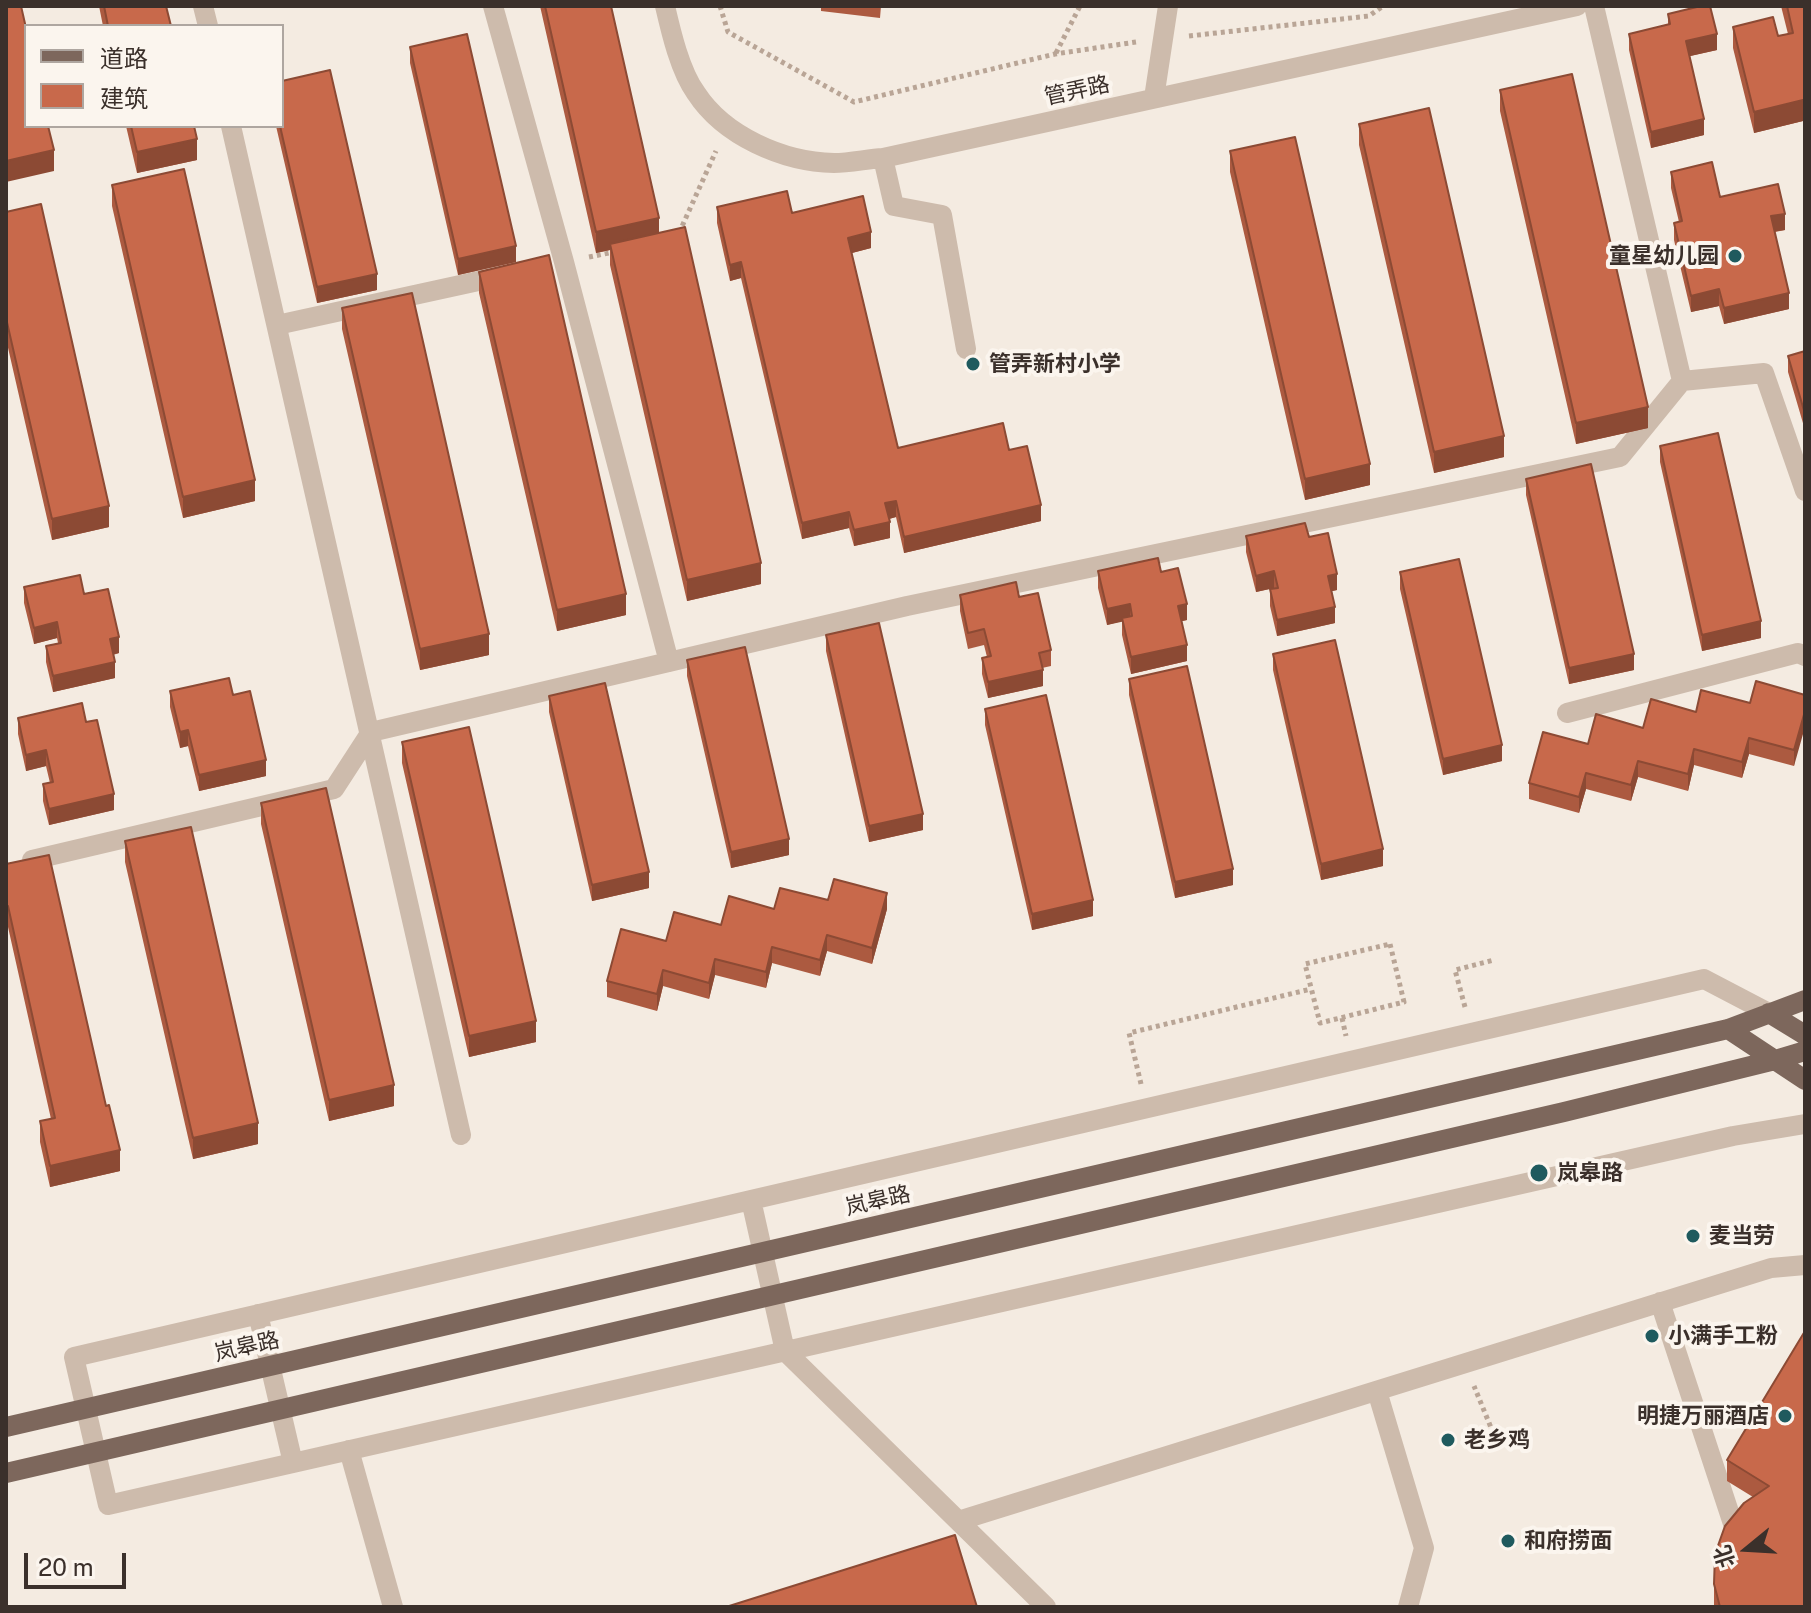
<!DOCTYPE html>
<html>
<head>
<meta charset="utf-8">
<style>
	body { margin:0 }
	#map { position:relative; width:1811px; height:1613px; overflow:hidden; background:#f4ebe1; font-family:"Public Sans","Noto Sans SC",sans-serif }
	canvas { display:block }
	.frame { position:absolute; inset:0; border:8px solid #3b302b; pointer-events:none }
	.legend { position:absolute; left:24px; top:24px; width:260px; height:104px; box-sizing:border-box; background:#fbf5ee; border:2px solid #aea6a0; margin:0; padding:10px 14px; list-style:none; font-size:24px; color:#3b302b }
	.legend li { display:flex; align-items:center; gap:16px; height:40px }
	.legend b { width:40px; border:2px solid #aea6a0 }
	.north { position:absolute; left:1707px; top:1509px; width:80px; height:80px; -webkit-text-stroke:6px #fbf5ee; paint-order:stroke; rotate:252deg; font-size:22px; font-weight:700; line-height:32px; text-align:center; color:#3b302b }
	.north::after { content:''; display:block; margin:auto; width:28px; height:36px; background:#3b302b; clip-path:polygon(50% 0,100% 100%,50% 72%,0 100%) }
	.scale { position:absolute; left:24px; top:1553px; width:102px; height:36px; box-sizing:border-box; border:4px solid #3b302b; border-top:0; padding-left:10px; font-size:24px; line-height:28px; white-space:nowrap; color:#3b302b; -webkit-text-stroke:6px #fbf5ee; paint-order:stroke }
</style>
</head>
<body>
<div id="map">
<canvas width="1811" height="1613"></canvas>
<div class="frame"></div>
<ul class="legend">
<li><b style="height:10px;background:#7d675c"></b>道路</li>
<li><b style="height:22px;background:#c8694b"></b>建筑</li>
</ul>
<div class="north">北</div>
<div class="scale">20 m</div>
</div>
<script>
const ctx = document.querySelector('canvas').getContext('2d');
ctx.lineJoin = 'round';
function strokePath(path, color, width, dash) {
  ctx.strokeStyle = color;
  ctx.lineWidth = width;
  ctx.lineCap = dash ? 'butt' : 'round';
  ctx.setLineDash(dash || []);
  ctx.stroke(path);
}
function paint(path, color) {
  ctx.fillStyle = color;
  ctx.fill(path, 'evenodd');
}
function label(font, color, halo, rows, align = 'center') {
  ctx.font = font + ' "Public Sans","Noto Sans SC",sans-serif';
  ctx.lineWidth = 8;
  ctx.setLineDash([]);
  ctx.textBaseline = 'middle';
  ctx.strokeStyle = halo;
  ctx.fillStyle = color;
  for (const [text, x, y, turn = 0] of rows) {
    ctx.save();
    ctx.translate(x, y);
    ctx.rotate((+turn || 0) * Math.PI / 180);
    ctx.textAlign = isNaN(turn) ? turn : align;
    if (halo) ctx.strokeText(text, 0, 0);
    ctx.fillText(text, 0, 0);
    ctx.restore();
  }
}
strokePath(new Path2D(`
	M720 6 728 32 854 102 1055 54 1136 42
	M1189 36 1369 16 1383 6
	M1056 53 1080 6
	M679 233 716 151
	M589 257 614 252
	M1390 944 1404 1002 1320 1023 1305 964Z
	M1465 1007 1455 970 1494 960
	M1342 1018 1346 1036
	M1141 1084 1129 1033 1311 989
	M1465 1445 1494 1435 1474 1386`), '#b9a596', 5, [4, 4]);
strokePath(new Path2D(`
	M203 6 208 26
	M493 6 564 262 669 662
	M665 6C671 32 680 71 696 93 724 136 783 162 834 163 850 163 867 159 883 158L1577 6
	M1594 6 1682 381 1764 373 1805 491
	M1154 98 1168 6
	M231 126 461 1135
	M883 158 894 206 942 215 966 349
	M277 325 506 275
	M1567 713 1798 653 1805 656
	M32 860 334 789 371 732 907 606 1620 457 1682 381
	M1769 1013 1704 979 74 1357 108 1505 1733 1136 1805 1124
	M751 1200 785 1351 1046 1607
	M1660 1302 1735 1530 1744 1538
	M258 1314 293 1463
	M1377 1391 1424 1548 1408 1607
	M349 1450 393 1607
	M958 1521 1771 1268 1805 1265`), '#cdbbac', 20);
strokePath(new Path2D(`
	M1769 1013 1805 1035
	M1728 1029 1805 1080
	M6 1427 1728 1029 1805 1000
	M6 1473 1564 1112 1775 1060 1805 1051`), '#7d675c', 20);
paint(new Path2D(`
	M99 6H166L171 26H103Z
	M540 6H611L659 233 761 584 687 601 610 265V250L596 253Z
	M821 6H881L880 18 821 11Z
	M1781 6H1805V127L1803 121 1754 133 1733 48V27L1778 36 1788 34Z
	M1668 14 1717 50 1690 56 1704 135 1651 148 1629 50V34L1668 25Z
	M410 47 516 262 458 275 410 63Z
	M1500 90 1648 428 1576 444 1500 111Z
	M1359 124 1504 457 1434 473 1359 145Z
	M126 126H194L197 160 137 173Z
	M276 126H282L377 290 317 303Z
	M1230 151 1370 485 1305 500 1230 172Z
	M1671 172 1785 230 1775 232 1789 309 1724 324 1719 306 1691 312 1674 240V223L1679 222 1671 188Z
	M112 185 255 501 183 518 112 206Z
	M717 207 792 213 871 248 852 253 898 448 1009 450 1041 521 904 553 896 517 889 519 890 538 854 546 849 528 802 539 741 278 730 281 717 223Z
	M6 212 109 527 52 540 6 339Z
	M479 272 626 615 557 631 479 293Z
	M342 308 489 655 420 670 342 329Z
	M1805 351V430L1788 372V356Z
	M1660 446 1761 638 1702 651 1660 462Z
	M1526 479 1634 670 1569 684 1526 495Z
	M1246 536 1309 537 1337 590 1332 591 1335 623 1277 636 1270 606V589L1274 588 1256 592 1246 552Z
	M1098 571 1161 572 1187 620 1182 621 1187 661 1131 674 1122 635V621L1107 625 1098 588Z
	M1400 572 1502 761 1443 775 1400 589Z
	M24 587 84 594 119 653 113 655 115 678 53 692 46 662V646L58 643 57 638 34 644 24 603Z
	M960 595 1019 597 1051 650V666L1042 668 1043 686 988 698 982 674V658L987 657 984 645 968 649 960 611Z
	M826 635 923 830 869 842 826 651Z
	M1273 654 1383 866 1321 880 1273 670Z
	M687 660 789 855 731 868 687 676Z
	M1129 679 1233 885 1175 898 1129 695Z
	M170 691 233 695 266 776 199 791 188 746 180 748 170 707Z
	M1805 695 1794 766 1749 754 1742 778 1694 765 1688 791 1638 777 1631 801 1586 789 1579 813 1529 799V783L1588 744 1696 712Z
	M549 696 649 888 592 901 549 712Z
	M985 709 1093 916 1032 930 985 725Z
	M18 718 86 722 114 810 49 825 43 801V784L50 783 46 766 26 771 18 734Z
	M402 742 536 1042 469 1057 402 763Z
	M261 803 394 1106 329 1121 261 824Z
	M125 841 258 1144 193 1159 125 862Z
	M6 864 120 1171 50 1187 40 1142V1121L51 1119 8 927Z
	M828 900 887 909 872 964 827 951 820 976 772 963 766 988 715 975 709 999 663 986 657 1011 607 997V981L666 941 774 909Z
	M1805 1331V1607H1714V1584L1753 1497 1727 1481V1460Z`), '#ac5a40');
paint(new Path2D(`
	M1717 34V50L1686 57V41Z
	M1803 100V121L1754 133V112Z
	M1704 119V135L1651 148V132Z
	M197 139V160L137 173V152Z
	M54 150V171L6 182V161Z
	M1785 214V230L1771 232V216Z
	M659 218V239L610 244V250L596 253V232Z
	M871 232V248L848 254V238Z
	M516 246V262L458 275V259Z
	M741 262V278L730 281V265Z
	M377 274V290L317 303V287Z
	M1719 289V306L1691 312V296Z
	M1789 293V309L1724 324V308Z
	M1648 407V428L1576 444V423Z
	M1504 436V457L1434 473V452Z
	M1370 464V485L1305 500V479Z
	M255 480V501L183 518V497Z
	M896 501V517L885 520V503Z
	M1041 505V521L904 553V537Z
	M109 506V527L52 540V519Z
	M849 512V528L802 539V523Z
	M890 522V538L854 546V530Z
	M761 563V584L687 601V580Z
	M1274 571V588L1256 592V576Z
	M1337 574V590L1328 592V576Z
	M626 594V615L557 631V610Z
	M1130 604V620L1107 625V609Z
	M1187 604V620L1178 622V606Z
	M1335 607V623L1277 636V620Z
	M1761 621V638L1702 651V635Z
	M57 622V638L34 644V628Z
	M489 634V655L420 670V649Z
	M119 637V653L110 655V639Z
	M1187 645V661L1131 674V657Z
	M1634 654V670L1569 684V668Z
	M115 662V678L53 692V676Z
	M1043 670V686L988 698V682Z
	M1805 711V727L1794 766V750Z
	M188 730V746L180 748V732Z
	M1749 738V754L1742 778V762Z
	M1502 745V761L1443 775V759Z
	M1694 749V765L1688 791V774Z
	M46 750V766L26 771V755Z
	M266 760V776L199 791V775Z
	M1638 761V777L1631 801V785Z
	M1586 773V789L1579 813V797Z
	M114 794V810L49 825V809Z
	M923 814V830L869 842V826Z
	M789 839V855L731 868V852Z
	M1383 849V866L1321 880V864Z
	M1233 869V885L1175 898V882Z
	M649 872V888L592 901V885Z
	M887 893V909L872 964V948Z
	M1093 900V916L1032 930V914Z
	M8 906V927L6 928V907Z
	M827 935V951L820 976V960Z
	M772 947V963L766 988V972Z
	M715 959V975L709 999V983Z
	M663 970V986L657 1011V994Z
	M536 1021V1042L469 1057V1036Z
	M394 1085V1106L329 1121V1100Z
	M258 1123V1144L193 1159V1138Z
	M120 1150V1171L50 1187V1166Z`), '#8c4a34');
const building = new Path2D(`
	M6 6H21L26 28V126H48L54 150 6 161Z
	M104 6H166L171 26H108Z
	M545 6H611L659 218 596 232Z
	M1701 6H1710L1717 34 1686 41 1704 119 1651 132 1629 34 1670 24 1668 14Z
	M1787 6H1805V106L1803 100 1754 112 1733 27 1773 17 1778 36 1793 33Z
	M467 34 516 246 458 259 410 47Z
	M330 70 377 274 317 287 280 126H282V81Z
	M1572 74 1648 407 1576 423 1500 90Z
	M1429 108 1504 436 1434 452 1359 124Z
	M131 126H194L197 139 137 152Z
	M1295 137 1370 464 1305 479 1230 151Z
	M1712 162 1720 197 1778 184 1785 214 1771 216 1789 293 1724 308 1719 289 1691 296 1674 223 1682 221 1671 172Z
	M184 169 255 480 183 497 112 185Z
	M787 191 792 213 863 196 871 232 848 238 898 448 1003 423 1009 450 1027 446 1041 505 904 537 896 501 885 503 890 522 854 530 849 512 802 523 741 262 730 265 717 207Z
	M41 204 109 506 52 519 6 318V212Z
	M685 227 761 563 687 580 610 244Z
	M549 255 626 594 557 610 479 272Z
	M412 293 489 634 420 649 342 308Z
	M1805 351V414L1788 356Z
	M1718 433 1761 621 1702 635 1660 446Z
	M1591 464 1634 654 1569 668 1526 479Z
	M1305 523 1309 537 1328 533 1337 574 1328 576 1335 607 1277 620 1270 589 1278 588 1274 571 1256 576 1246 536Z
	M1158 558 1161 572 1178 568 1187 604 1178 606 1187 645 1131 657 1122 618 1132 616 1130 604 1107 609 1098 571Z
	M1459 559 1502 745 1443 759 1400 572Z
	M80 575 84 594 108 589 119 637 110 639 115 662 53 676 46 646 61 643 57 622 34 628 24 587Z
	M1016 582 1019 597 1038 593 1051 650 1039 653 1043 670 988 682 982 658 991 656 984 629 968 633 960 595Z
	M879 623 923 814 869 826 826 635Z
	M1335 640 1383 849 1321 864 1273 654Z
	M745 647 789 839 731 852 687 660Z
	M1187 666 1233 869 1175 882 1129 679Z
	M229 678 233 695 250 691 266 760 199 775 188 730 180 732 170 691Z
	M1756 681 1805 695V711L1794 750 1749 738 1742 762 1694 749 1688 774 1638 761 1631 785 1586 773 1579 797 1529 783 1543 732 1588 744 1596 714 1643 728 1651 699 1696 712 1701 690 1750 703Z
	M605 683 649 872 592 885 549 696Z
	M1046 695 1093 900 1032 914 985 709Z
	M82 703 86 722 97 720 114 794 49 809 43 784 53 782 46 750 26 755 18 718Z
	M469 727 536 1021 469 1036 402 742Z
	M326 788 394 1085 329 1100 261 803Z
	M191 827 258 1123 193 1138 125 841Z
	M49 855 106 1106 109 1105 120 1150 50 1166 40 1121 55 1118 8 906 6 907V864Z
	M834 879 887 893 872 948 827 935 820 960 772 947 766 972 715 959 709 983 663 970 657 994 607 981 621 929 666 941 674 912 721 925 729 896 774 909 780 888 828 900Z
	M1805 1331V1607H1720L1714 1584 1715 1554 1725 1526 1744 1503 1769 1486 1727 1460Z
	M955 1535 977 1607H726Z`);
paint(building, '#c8694b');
strokePath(building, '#8c4a34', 2);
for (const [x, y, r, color] of [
	[1735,256,8,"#1f5a5e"],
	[973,364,8,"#1f5a5e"],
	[1539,1173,10,"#1f5a5e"],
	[1693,1236,8,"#1f5a5e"],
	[1652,1336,8,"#1f5a5e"],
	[1785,1416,8,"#1f5a5e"],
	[1448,1440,8,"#1f5a5e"],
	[1508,1541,8,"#1f5a5e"]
]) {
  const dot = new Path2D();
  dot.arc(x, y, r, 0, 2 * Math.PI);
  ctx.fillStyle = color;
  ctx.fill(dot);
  strokePath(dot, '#fbf5ee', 3);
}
label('22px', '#3b302b', '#fbf5ee', [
	["管弄路",1077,91,-12],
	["岚皋路",878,1201,-13],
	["岚皋路",247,1347,-13]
]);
label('bold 22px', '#3b302b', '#fbf5ee', [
	["童星幼儿园",1719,256,"right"],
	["管弄新村小学",989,364],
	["岚皋路",1557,1173],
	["麦当劳",1709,1236],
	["小满手工粉",1668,1336],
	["明捷万丽酒店",1769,1416,"right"],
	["老乡鸡",1464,1440],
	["和府捞面",1524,1541]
], 'left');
</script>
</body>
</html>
